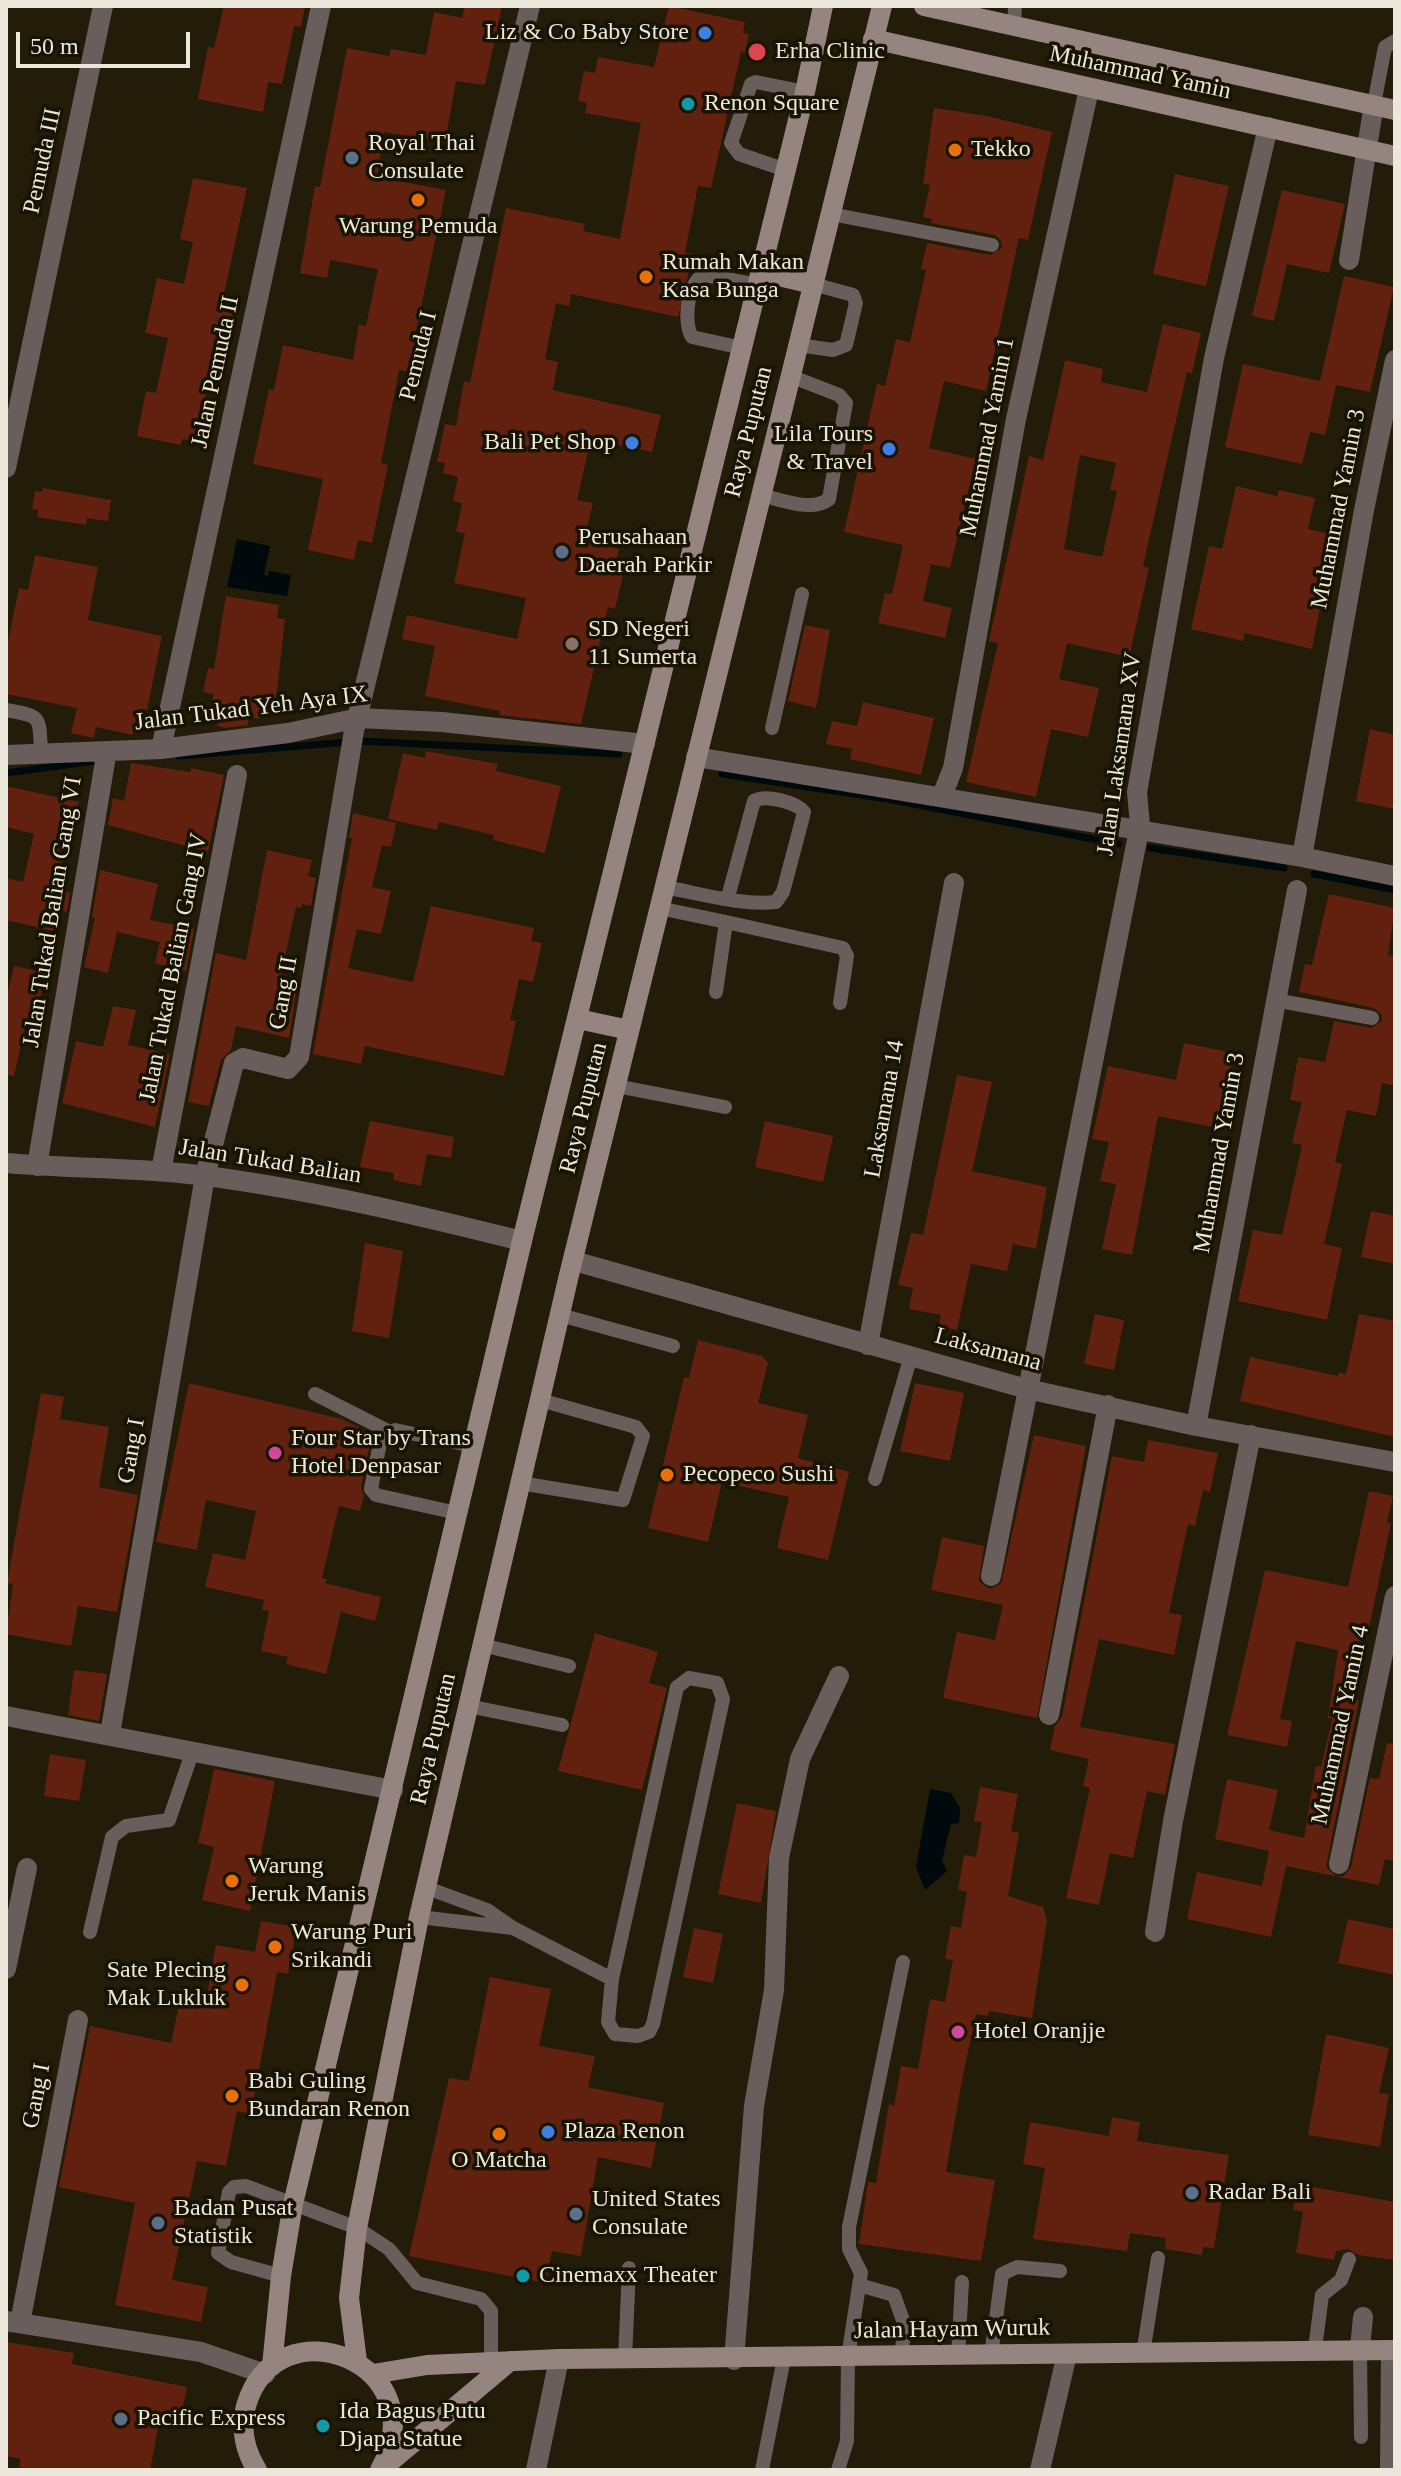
<!DOCTYPE html>
<html>
<head>
<meta charset="utf-8">
<style>
	body { margin:0 }
	#map { position:relative; width:1401px; height:2476px; overflow:hidden; background:#221c08; font-family:Georgia,serif }
	canvas { display:block }
	.frame { position:absolute; inset:0; border:8px solid #ebe8db; pointer-events:none }
	.scale { position:absolute; left:16px; top:32px; width:174px; height:36px; box-sizing:border-box; border:4px solid #ebe8db; border-top:0; padding-left:10px; font-size:24px; line-height:28px; white-space:nowrap; color:#ebe8db; -webkit-text-stroke:6px #181302; paint-order:stroke }
</style>
</head>
<body>
<div id="map">
<canvas width="1401" height="2476"></canvas>
<div class="frame"></div>
<div class="scale">50 m</div>
</div>
<script>
const ctx = document.querySelector('canvas').getContext('2d');
ctx.lineJoin = 'round';
function paint(path, color) {
  ctx.fillStyle = color;
  ctx.fill(path, 'evenodd');
}
function strokePath(path, color, width, dash) {
  ctx.strokeStyle = color;
  ctx.lineWidth = width;
  ctx.lineCap = dash ? 'butt' : 'round';
  ctx.setLineDash(dash || []);
  ctx.stroke(path);
}
function label(font, color, halo, rows, align = 'center') {
  ctx.font = font + ' Georgia,serif';
  ctx.lineWidth = 7;
  ctx.setLineDash([]);
  ctx.textBaseline = 'middle';
  ctx.strokeStyle = halo;
  ctx.fillStyle = color;
  for (const [text, x, y, turn = 0] of rows) {
    ctx.save();
    ctx.translate(x, y);
    ctx.rotate((+turn || 0) * Math.PI / 180);
    ctx.textAlign = isNaN(turn) ? turn : align;
    if (halo) ctx.strokeText(text, 0, 0);
    ctx.fillText(text, 0, 0);
    ctx.restore();
  }
}
paint(new Path2D(`
	M237 539 270 546 264 575 268 576 269 571 291 575 287 596 227 587Z
	M930 1789 951 1793 960 1808 959 1823 951 1824 942 1860 947 1871 925 1890 916 1867Z`), '#00090b');
strokePath(new Path2D(`
	M179 756 361 741 619 754
	M6 773 95 761
	M722 774 888 799 1118 844
	M1150 848 1284 868
	M1314 874 1395 890`), '#00090b', 7);
paint(new Path2D(`
	M224 6H305L301 27 294 26 282 84 268 82 263 112 198 99 208 47 214 48Z
	M465 6H502L485 85 456 81 445 143 384 132 377 177 446 190 415 335 427 337 420 374 399 370 381 463 388 465 372 543 358 540 354 560 308 550 323 479 253 464 269 389 274 390 283 345 353 360 359 324 366 326 378 269 330 260 327 278 300 273 315 186 320 187 347 48 389 56 391 49 426 55 434 12 462 18Z
	M669 6 745 22 743 33 749 34 745 53 741 52 711 188 698 186 685 253 693 254 678 317 571 294 569 306 556 303 545 359 558 362 553 390 661 415 652 452 591 439 577 500 593 503 584 541 619 549 615 565 625 567 615 609 608 607 581 724 499 715 500 711 425 696 435 646 402 639 407 615 517 639 526 598 454 583 465 533 456 532 462 503 453 501 458 477 443 473 445 463 437 462 445 424 456 426 464 381 470 383 506 208 585 224 583 231 620 239 641 123 585 113 587 103 578 101 584 71 595 73 598 57 654 67Z
	M934 108 987 116 1052 132 1028 240 1019 238 986 391 944 381 929 448 976 459 950 568 931 564 923 601 952 608 945 638 878 623 885 593 892 594 903 545 844 532 877 384 885 386 896 339 910 342 926 270 921 269 927 243 990 255 1002 248 1001 241 995 235 931 223 932 219 923 217 930 185 923 184Z
	M1175 174 1229 186 1206 286 1153 274Z
	M193 178 247 188 224 294 239 297 228 351 216 348 202 413 210 415 205 443 182 439 181 445 137 436 146 391 156 393 168 338 145 333 157 278 184 284 193 242 180 239Z
	M1282 190 1345 204 1329 273 1287 264 1274 321 1252 316Z
	M1344 276 1394 287 1370 392 1336 385 1325 435 1310 432 1302 464 1225 447 1243 364 1320 381Z
	M1163 324 1201 333 1192 373 1187 372 1143 566 1149 568 1129 657 1067 643 1059 679 1099 688 1088 737 1051 729 1036 797 966 782 998 643 989 641 1029 456 1043 460 1065 360 1103 369 1101 382 1147 392ZM1080 455 1116 463 1110 490 1117 491 1102 557 1064 549Z
	M1236 486 1277 496 1279 490 1315 498 1308 529 1334 535 1312 649 1245 633 1243 641 1191 629 1209 546 1222 549Z
	M43 488 111 500 108 521 87 518 86 525 37 517 38 510 32 509 35 491 42 492Z
	M35 555 98 567 88 620 162 636 147 710 139 709 132 735 96 727 94 738 71 733 77 708 6 694V651L19 588 28 590Z
	M226 596 279 605 277 618 285 619 276 700 263 697 259 719 249 717 248 725 226 728 217 726 220 707 211 706 214 694 203 692 208 668 214 669Z
	M805 625 830 630 816 708 788 701Z
	M863 702 934 718 921 775 850 759 852 749 826 744 832 721 857 726Z
	M1370 729 1395 735V809L1356 801Z
	M426 751 498 764 496 771 561 786 545 853 493 840 494 835 439 822 437 830 388 819 403 753 425 758Z
	M131 763 191 772V768L224 775 208 852 108 825 113 798 124 801Z
	M6 786 79 802 55 890 70 893 67 912 58 910 53 931 6 920V878L23 882 34 834 6 827Z
	M353 813 396 823 391 847 382 845 372 887 391 891 381 934 357 929 348 968 413 982 431 906 534 928 531 941 542 943 533 982 519 979 510 1020 516 1021 504 1076 365 1046 361 1064 313 1054 352 838H349Z
	M267 850 312 860 308 876 316 878 311 906 302 904 301 908 296 907 279 984 297 988 289 1038 236 1026 231 1050 221 1060 209 1106 188 1102 216 953 246 960Z
	M100 870 158 884 150 920 194 929 186 971 155 963 160 942 117 932 108 973 84 967 95 918 92 917Z
	M1329 894 1395 908 1388 955 1395 956V1086L1382 1083 1376 1116 1347 1110 1335 1162 1342 1164 1324 1244 1342 1248 1327 1320 1238 1301 1253 1230 1282 1235 1302 1145 1292 1143 1302 1102 1290 1100 1298 1057 1325 1062 1334 1021 1371 1028 1382 1021 1381 1014 1374 1008 1299 992 1305 964 1312 965Z
	M14 966 46 973 34 1023 26 1021 14 1076 6 1075V1000Z
	M113 1006 136 1010 128 1045 170 1054 155 1127 62 1103 76 1041 103 1047Z
	M1184 1043 1234 1053 1217 1128 1158 1116 1132 1255 1102 1249 1116 1184 1100 1181 1109 1142 1092 1139 1108 1066 1176 1080Z
	M957 1075 992 1082 972 1171 1047 1187 1036 1249 1013 1244 1007 1271 971 1264 957 1330 939 1326 941 1315 909 1309 913 1288 898 1285 911 1233 923 1235Z
	M370 1121 454 1137 451 1158 427 1154 421 1186 393 1180 394 1173 360 1167Z
	M765 1121 833 1136 823 1182 755 1167Z
	M1371 1211 1395 1216V1264L1361 1257Z
	M365 1243 403 1251 389 1338 352 1331Z
	M1095 1314 1124 1320 1114 1370 1084 1364Z
	M1359 1314 1395 1321V1437L1240 1401 1250 1357 1338 1376 1339 1372 1346 1374Z
	M698 1340 762 1356 768 1363 758 1403 808 1415 798 1458 849 1472 828 1560 777 1548 789 1497 722 1482 708 1542 648 1528 684 1377 689 1378Z
	M189 1383 342 1419 372 1434 361 1487 364 1496 360 1511 339 1506 322 1578 327 1579 325 1583 381 1597 375 1621 341 1612 326 1674 286 1664 288 1657 261 1651 269 1611 262 1610 264 1600 205 1587 213 1553 245 1560 256 1511 206 1500 197 1550 156 1542Z
	M915 1383 964 1393 950 1461 900 1451Z
	M41 1393 64 1397 60 1419 109 1427 99 1487 138 1495 117 1612 78 1606 71 1646 6 1634 13 1584 7 1583Z
	M1034 1435 1086 1446 1037 1718 943 1698 957 1632 995 1640 1003 1605 931 1590 942 1537 984 1546 979 1581 989 1589 1001 1584Z
	M1148 1440 1218 1453 1210 1492 1203 1490 1195 1526 1188 1524 1169 1613 1182 1615 1174 1655 1099 1639 1080 1727 1175 1744 1165 1795 1147 1791 1133 1858 1110 1853 1099 1905 1066 1898 1090 1788 1083 1786 1089 1759 1050 1750 1055 1726 1062 1717 1112 1456 1144 1462Z
	M1369 1491 1393 1496 1387 1523H1391L1369 1628 1365 1627 1357 1661 1351 1698 1359 1700 1326 1867 1337 1877 1344 1876 1351 1867 1370 1778 1379 1779 1387 1743 1395 1744V1861L1385 1859 1379 1885 1339 1877 1286 1866 1271 1937 1187 1919 1197 1872 1262 1886 1269 1851 1215 1839 1227 1779 1278 1790 1269 1830 1304 1838 1316 1766 1321 1767 1332 1719 1328 1718 1338 1650 1296 1641 1280 1719 1292 1721 1287 1747 1227 1735 1265 1570 1348 1587Z
	M595 1633 658 1652 649 1683 667 1688 642 1790 558 1771Z
	M74 1670 107 1674 99 1721 68 1715Z
	M50 1754 86 1760 79 1801 44 1796Z
	M214 1769 275 1781 250 1911 202 1900 214 1847 198 1843Z
	M980 1787 1018 1794 1011 1831 1019 1833 1008 1896 1043 1907 1047 1920 1032 2018 989 2011 988 2016 976 2014 961 2085 946 2172 995 2180 981 2261 859 2244 868 2182 876 2183 889 2104 894 2106 901 2066 918 2069 930 1999 945 2002 953 1960 945 1959 951 1926 961 1928 967 1892 958 1890 964 1855 976 1857 982 1822 974 1821Z
	M737 1803 776 1811 761 1903 718 1894Z
	M1348 1919 1395 1929V1975L1338 1963Z
	M261 1921 297 1927 288 1974 277 1972 251 2114 237 2111 226 2166 197 2161 172 2280 208 2287 201 2322 115 2305 135 2203 59 2187 90 2026 171 2043 181 1996 206 2001 216 1945 255 1952Z
	M694 1928 723 1934 713 1983 683 1977Z
	M490 1977 551 1989 539 2046 595 2056 588 2087 664 2103 651 2168 598 2157 581 2256 552 2251 545 2283 409 2256 449 2078 469 2081Z
	M1326 2034 1389 2048 1379 2093 1389 2094 1380 2147 1308 2135Z
	M1112 2117 1140 2122 1137 2141 1229 2155 1214 2248 1203 2247 1202 2255 1165 2249 1166 2238 1130 2233 1127 2251 1033 2239 1045 2168 1023 2164 1030 2122 1109 2136Z
	M1297 2184 1395 2202V2260L1358 2255 1348 2249 1336 2251 1334 2260 1296 2253 1303 2212 1293 2210Z
	M6 2342 74 2353 72 2364 187 2387 180 2421 160 2418 150 2470H36L19 2467 21 2459 6 2456Z`), '#62210f');
strokePath(new Path2D(`
	M1014 26 1015 6
	M1374 104 1385 47 1395 41
	M786 170 739 154 731 143 751 84 756 82 805 92
	M831 214 992 245
	M798 345 833 350 846 345 856 303 853 295 813 284
	M742 348 692 337C683 323 687 280 705 275L758 285
	M760 495C780 499 812 513 829 499L846 403 839 395 790 376
	M6 710C42 716 39 716 41 751
	M772 728 802 594
	M664 887C699 893 741 906 776 902L783 892 802 820 804 812C796 802 765 794 754 801L728 897
	M659 908 726 922 716 992
	M726 922 843 948 847 956 840 1003
	M1275 1000 1372 1018
	M616 1086 725 1107
	M560 1315 673 1346
	M315 1394 388 1431
	M875 1479 911 1356
	M520 1483 623 1500 643 1436 636 1427 540 1400
	M457 1513 376 1495 371 1489 381 1438 395 1430 473 1446
	M482 1645 569 1666
	M689 1678 717 1683 723 1699 653 2024 649 2032 638 2036 615 2034 608 2022 612 1979 677 1687Z
	M468 1706 562 1725
	M427 1888 487 1910 513 1928 612 1979
	M419 1917 513 1928
	M90 1932 112 1837 126 1826 169 1820 192 1753
	M281 2276 231 2262 218 2253 229 2192 234 2187 246 2186 357 2228 389 2249 417 2283 481 2299 491 2311V2361
	M859 2285 894 2295 905 2326 901 2356
	M1360 2348 1361 2437
	M1315 2349 1322 2295 1341 2280 1349 2259
	M1143 2354 1158 2258
	M958 2356 962 2282
	M991 2356 1002 2274 1017 2267 1060 2271
	M625 2358 629 2268
	M762 2470 784 2358
	M838 2470 847 2441 848 2357 861 2273 849 2249V2227L903 1962`), '#6a5e5c', 14);
strokePath(new Path2D(`
	M1349 260 1374 104
	M6 468 103 6
	M161 749 321 6
	M6 755 161 749 288 733 359 718 442 722 645 744
	M696 757 1302 857 1395 876
	M942 796 953 768 1016 419 1089 89
	M1302 857 1364 510 1395 360
	M37 1166 105 762
	M161 1171 237 775
	M574 1261 1027 1389 1196 1426 1395 1462
	M868 1345 954 883
	M1196 1426 1297 890
	M991 1576 1140 825 1137 792 1214 358 1268 127
	M1049 1715 1108 1405
	M6 1716 393 1790
	M110 1734 205 1176 234 1063 243 1058 288 1069 299 1057 354 731 530 6
	M1339 1864 1395 1596
	M1155 1932 1173 1821 1251 1435
	M6 1969 27 1868
	M6 2321 201 2352 265 2374
	M20 2323 78 2020
	M1360 2348 1363 2317
	M734 2360 754 2106 774 1990 779 1858 800 1759 839 1676
	M536 2470 559 2359
	M1040 2470 1067 2354
	M1390 2470 1391 2350`), '#6a5e5c', 20);
strokePath(new Path2D(`
	M6 1163C73 1169 140 1167 206 1176 313 1190 417 1215 522 1241`), '#6a5e5c', 20);
strokePath(new Path2D(`
	M924 6 1395 110
	M873 39 1395 156
	M761 272 813 284
	M578 1019 629 1030
	M357 2361 349 2298 357 2228 419 1917 569 1275 882 6
	M272 2366 281 2276 293 2204 522 1241 805 92 823 6
	M373 2374 427 2365 559 2359 1395 2350
	M385 2466 510 2361
	M257 2470C245 2451 240 2428 246 2406 277 2300 439 2363 380 2470`), '#968480', 20);
for (const [x, y, r, color] of [
	[705,33,8,"#3f7fe0"],
	[757,52,10,"#e0444e"],
	[688,104,8,"#0f9aa8"],
	[955,150,8,"#e8710a"],
	[352,158,8,"#5c6f8a"],
	[418,200,8,"#e8710a"],
	[646,277,8,"#e8710a"],
	[632,443,8,"#3f7fe0"],
	[889,449,8,"#3f7fe0"],
	[562,552,8,"#5c6f8a"],
	[572,644,8,"#8d6e63"],
	[275,1453,8,"#d1479c"],
	[667,1475,8,"#e8710a"],
	[232,1881,8,"#e8710a"],
	[275,1947,8,"#e8710a"],
	[242,1985,8,"#e8710a"],
	[958,2032,8,"#d1479c"],
	[232,2096,8,"#e8710a"],
	[548,2132,8,"#3f7fe0"],
	[499,2134,8,"#e8710a"],
	[1192,2193,8,"#5c6f8a"],
	[576,2214,8,"#5c6f8a"],
	[158,2223,8,"#5c6f8a"],
	[523,2276,8,"#0f9aa8"],
	[121,2419,8,"#5c6f8a"],
	[323,2426,8,"#0f9aa8"]
]) {
  const dot = new Path2D();
  dot.arc(x, y, r, 0, 2 * Math.PI);
  ctx.fillStyle = color;
  ctx.fill(dot);
  strokePath(dot, '#181302', 3);
}
label('24px', '#ebe8db', '#181302', [
	["Liz & Co Baby Store",689,33,"right"],
	["Erha Clinic",775,52],
	["Renon Square",704,104],
	["Royal Thai",368,144],
	["Consulate",368,172],
	["Tekko",971,150],
	["Warung Pemuda",418,227,"center"],
	["Rumah Makan",662,263],
	["Kasa Bunga",662,291],
	["Lila Tours",873,435,"right"],
	["& Travel",873,463,"right"],
	["Bali Pet Shop",616,443,"right"],
	["Perusahaan",578,538],
	["Daerah Parkir",578,566],
	["SD Negeri",588,630],
	["11 Sumerta",588,658],
	["Four Star by Trans",291,1439],
	["Hotel Denpasar",291,1467],
	["Pecopeco Sushi",683,1475],
	["Warung",248,1867],
	["Jeruk Manis",248,1895],
	["Warung Puri",291,1933],
	["Srikandi",291,1961],
	["Sate Plecing",226,1971,"right"],
	["Mak Lukluk",226,1999,"right"],
	["Hotel Oranjje",974,2032],
	["Babi Guling",248,2082],
	["Bundaran Renon",248,2110],
	["Plaza Renon",564,2132],
	["O Matcha",499,2161,"center"],
	["Radar Bali",1208,2193],
	["United States",592,2200],
	["Consulate",592,2228],
	["Badan Pusat",174,2209],
	["Statistik",174,2237],
	["Cinemaxx Theater",539,2276],
	["Ida Bagus Putu",339,2412],
	["Djapa Statue",339,2440],
	["Pacific Express",137,2419]
], 'left');
label('24px', '#ebe8db', '#181302', [
	["Muhammad Yamin",1140,73,12],
	["Pemuda III",43,161,-78],
	["Pemuda I",419,356,-76],
	["Jalan Pemuda II",216,372,-78],
	["Raya Puputan",749,432,-76],
	["Muhammad Yamin 1",988,437,-79],
	["Muhammad Yamin 3",1339,509,-79],
	["Jalan Tukad Yeh Aya IX",251,709,-7],
	["Jalan Laksamana XV",1120,754,-82],
	["Jalan Tukad Balian Gang VI",53,912,-81],
	["Jalan Tukad Balian Gang IV",174,968,-79],
	["Gang II",284,993,-80],
	["Raya Puputan",584,1108,-76],
	["Laksamana 14",885,1109,-80],
	["Muhammad Yamin 3",1220,1153,-80],
	["Jalan Tukad Balian",270,1162,9],
	["Laksamana",988,1350,15],
	["Gang I",132,1451,-80],
	["Muhammad Yamin 4",1341,1725,-78],
	["Raya Puputan",434,1739,-77],
	["Gang I",37,2096,-79],
	["Jalan Hayam Wuruk",952,2330,-1]
]);
</script>
</body>
</html>
